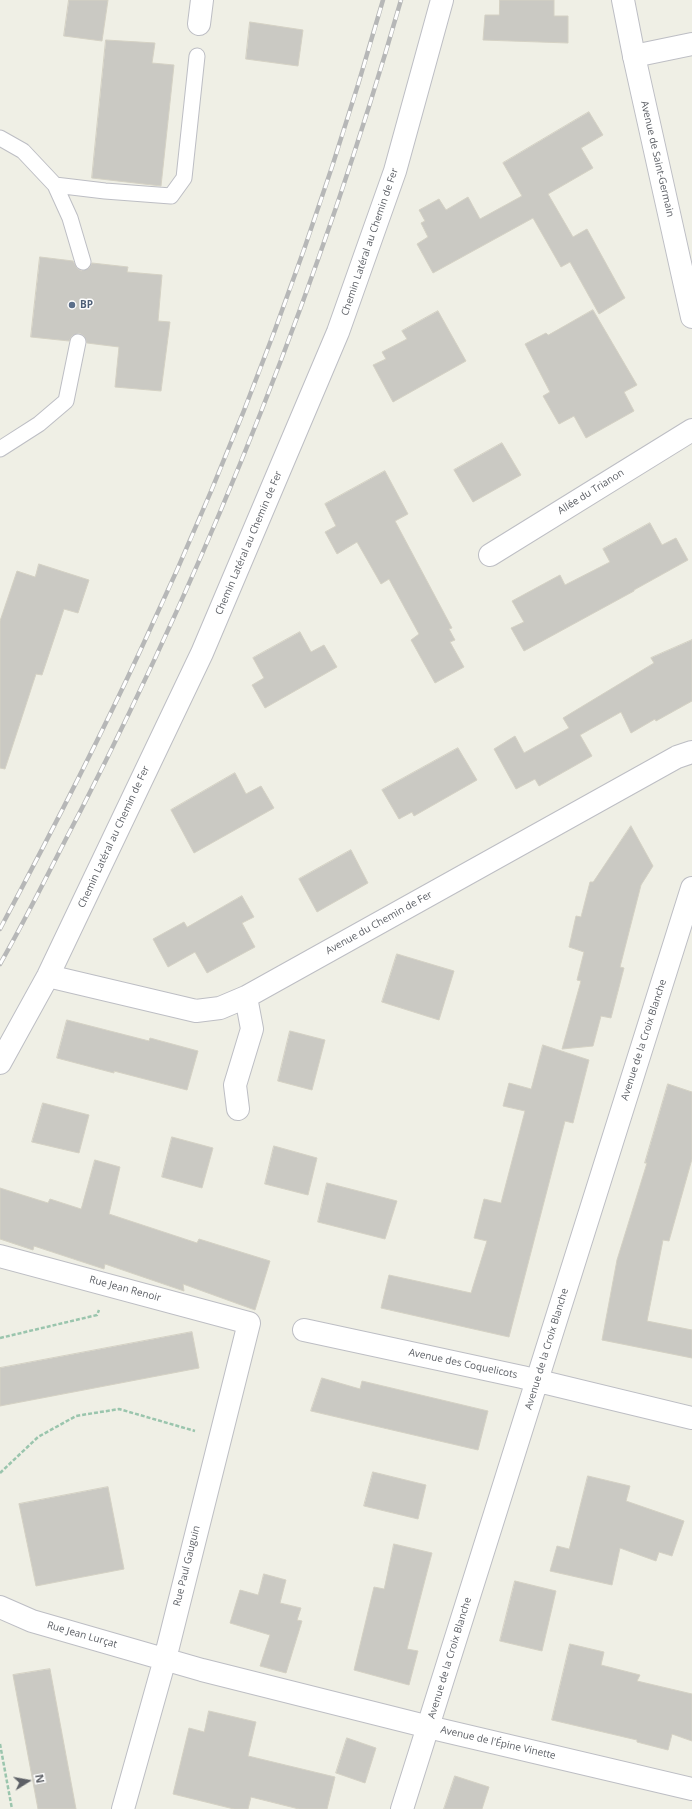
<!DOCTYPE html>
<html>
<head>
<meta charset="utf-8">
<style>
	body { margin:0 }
	#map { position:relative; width:692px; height:1809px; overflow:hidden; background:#efefe5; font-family:"Open Sans",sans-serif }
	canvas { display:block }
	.north { position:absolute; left:8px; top:1761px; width:40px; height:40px; -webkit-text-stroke:3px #fff; paint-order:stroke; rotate:79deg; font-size:11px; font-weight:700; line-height:16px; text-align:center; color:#5d6066 }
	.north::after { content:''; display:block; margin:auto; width:14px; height:18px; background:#5d6066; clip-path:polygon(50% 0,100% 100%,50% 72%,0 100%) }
</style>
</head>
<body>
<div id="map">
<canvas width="692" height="1809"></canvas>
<div class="north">N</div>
</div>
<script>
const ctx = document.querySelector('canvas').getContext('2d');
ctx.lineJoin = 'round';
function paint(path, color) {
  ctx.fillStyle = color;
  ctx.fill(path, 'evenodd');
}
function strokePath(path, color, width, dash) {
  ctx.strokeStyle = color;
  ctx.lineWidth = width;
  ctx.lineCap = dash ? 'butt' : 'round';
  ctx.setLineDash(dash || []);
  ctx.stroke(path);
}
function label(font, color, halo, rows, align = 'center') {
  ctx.font = font + ' "Open Sans",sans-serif';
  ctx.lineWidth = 3;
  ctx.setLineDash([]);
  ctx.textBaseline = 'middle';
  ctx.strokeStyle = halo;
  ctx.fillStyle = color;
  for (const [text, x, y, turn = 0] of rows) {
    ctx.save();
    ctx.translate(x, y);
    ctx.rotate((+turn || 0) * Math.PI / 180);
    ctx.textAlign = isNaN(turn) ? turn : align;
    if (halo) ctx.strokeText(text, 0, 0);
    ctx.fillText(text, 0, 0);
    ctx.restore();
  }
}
const building = new Path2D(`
	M69 0H108L102 41 64 36Z
	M500 0H554V16H568V43L483 40 485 15H499Z
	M250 22 303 30 298 66 246 59Z
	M106 40 155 43 152 63 174 65 161 186 92 178Z
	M589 112 603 135 581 148 593 168 548 194 573 237 587 229 625 298 599 314 570 262 561 267 533 218 433 273 417 244 428 237 421 223 425 221 419 210 439 199 446 210 468 197 480 219 522 196 503 163Z
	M40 257 73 261 77 268 81 271 89 268 92 263 128 267 127 272 162 275 158 321 170 322 161 391 115 387 119 347 87 343 84 336 79 333 72 336 69 341 31 337Z
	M593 310 637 385 624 392 634 411 586 438 574 416 559 424 543 396 550 392 525 344 546 333 548 335Z
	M438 311 466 361 393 402 373 365 386 359 382 352 407 339 402 331Z
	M502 443 521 475 473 502 454 470Z
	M385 471 408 514 395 521 452 628 449 629 455 640 450 642 464 667 435 683 411 640 419 634 389 579 381 584 357 542 337 554 325 532 336 526 325 504Z
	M650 523 662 545 676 538 688 560 634 590V591L524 651 511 628 524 622 512 601 560 575 565 585 610 562 603 549Z
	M39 564 89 580 78 613 64 609 42 675 36 674 5 769 0 768V621L17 571 35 577Z
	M300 632 311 652 324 645 337 667 265 708 252 685 264 678 253 658Z
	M692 640V701L656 721 655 719 631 733 621 712 580 735 592 756 539 786 535 779 516 789 494 749 515 736 524 753 569 728 563 718 654 663 651 658Z
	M458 748 477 780 414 816 412 812 399 819 382 790Z
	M235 773 246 794 261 786 274 808 194 853 171 810Z
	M631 826 653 866 641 885 620 967 624 968 611 1018 601 1016 593 1046 562 1049 581 981 577 980 584 952 569 947 576 916 581 917 590 882H593Z
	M351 850 368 883 317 912 299 879Z
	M242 896 254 917 242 923 255 947 207 973 195 952 168 967 153 939 184 922 187 927Z
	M397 954 454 971 439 1020 382 1002Z
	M67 1020 149 1041 150 1038 198 1051 187 1090 114 1071V1073L57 1058Z
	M290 1031 325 1040 312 1090 278 1081Z
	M543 1045 589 1060 573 1123 565 1121 509 1337 381 1308 389 1275 471 1293 487 1241 474 1238 484 1199 501 1203 525 1111 503 1106 509 1083 531 1089Z
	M668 1084 692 1092V1159L669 1241 663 1240 647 1321 692 1330V1358L602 1340 617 1260 647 1163H645Z
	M43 1103 89 1115 79 1153 32 1142Z
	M172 1137 213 1148 202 1188 162 1177Z
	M274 1146 317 1158 308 1195 265 1184Z
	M95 1160 120 1167 109 1214 197 1243 199 1239 270 1261 255 1310 183 1284 184 1291 105 1264 104 1269 34 1246 33 1250 0 1239V1188L48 1203 50 1199 81 1209Z
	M327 1183 397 1201 385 1239 318 1222Z
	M192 1332 199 1368 0 1406V1368Z
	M322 1378 360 1389 362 1381 488 1411 478 1450 311 1411Z
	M373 1472 426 1485 418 1519 364 1506Z
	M588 1476 630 1486 626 1501 684 1521 672 1556 659 1552 656 1561 620 1548 612 1585 550 1571 557 1546 569 1549Z
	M108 1487 124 1569 36 1586 19 1504Z
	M394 1544 432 1553 407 1649 418 1651 409 1685 354 1670 374 1587 384 1589Z
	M264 1574 286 1580 280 1603 301 1608 297 1620 302 1621 286 1673 260 1666 270 1635 230 1623 240 1590 258 1595Z
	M515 1581 556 1591 542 1651 500 1641Z
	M570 1644 604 1652 601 1665 640 1675 637 1681 692 1694V1741L672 1734 668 1750 637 1742V1740L552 1720Z
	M50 1669 76 1809H38L13 1675Z
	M209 1711 256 1722 248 1756 335 1777 327 1809H299L251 1797 248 1809H234L173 1794 189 1728 204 1732Z
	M347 1738 376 1748 365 1783 336 1773Z
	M455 1776 489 1787 482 1809H444Z`);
paint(building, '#cac9c3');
strokePath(building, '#d4d1c4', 1);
const service = new Path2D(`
	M0 138 23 151 55 185 70 218 83 262
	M55 185 105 191 171 196 184 178 197 56
	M0 449 39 424 66 401 78 342`);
const minor = new Path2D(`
	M199 24 202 0
	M634 56 692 44
	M490 555 692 430
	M48 976 196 1011 220 1008 246 997 677 757 692 752
	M0 1063 48 976 202 653 338 332 395 171 442 0
	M238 1109 235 1085 252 1029 246 997
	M0 1256 249 1323 165 1659 123 1809
	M304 1330 522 1377 692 1418
	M0 1607 32 1621 202 1670 441 1730 692 1789
	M402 1809 692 888`);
const tertiary = new Path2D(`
	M623 0 634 56 692 317`);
strokePath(service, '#bdbec4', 17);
strokePath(minor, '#bdbec4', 24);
strokePath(tertiary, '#bdbec4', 24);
strokePath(new Path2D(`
	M0 1338 97 1315 99 1310
	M0 1473 38 1437 76 1416 119 1409 195 1431
	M0 1744 12 1809`), '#9ac5ad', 2.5, [4, 2]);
strokePath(service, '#fff', 15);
strokePath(minor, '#fff', 22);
strokePath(tertiary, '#fff', 22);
const rail = new Path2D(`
	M0 929C49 837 97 744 141 649 239 440 320 222 383 0
	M0 964C29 914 54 861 81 810 213 552 321 279 401 0`);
strokePath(rail, '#b6b7b7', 4.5);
strokePath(rail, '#fff', 3, [9]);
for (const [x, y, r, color] of [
	[72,305,4,"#5c6f8a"]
]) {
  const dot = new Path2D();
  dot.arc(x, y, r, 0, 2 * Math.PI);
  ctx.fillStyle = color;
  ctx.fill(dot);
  strokePath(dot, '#fff', 1.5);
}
label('10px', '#5d6066', '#fff', [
	["Avenue de Saint-Germain",657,159,77],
	["Chemin Latéral au Chemin de Fer",370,242,-71],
	["Allée du Trianon",591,492,-32],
	["Chemin Latéral au Chemin de Fer",249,543,-67],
	["Chemin Latéral au Chemin de Fer",114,837,-65],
	["Avenue du Chemin de Fer",379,923,-29],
	["Avenue de la Croix Blanche",644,1040,-72],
	["Rue Jean Renoir",125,1289,15],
	["Avenue de la Croix Blanche",547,1349,-73],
	["Avenue des Coquelicots",463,1364,12],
	["Rue Paul Gauguin",187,1566,-76],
	["Rue Jean Lurçat",82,1635,16],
	["Avenue de la Croix Blanche",450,1658,-73],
	["Avenue de l'Épine Vinette",498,1743,13]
]);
label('bold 10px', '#4e5e75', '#fff', [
	["BP",80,305]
], 'left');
</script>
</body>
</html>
